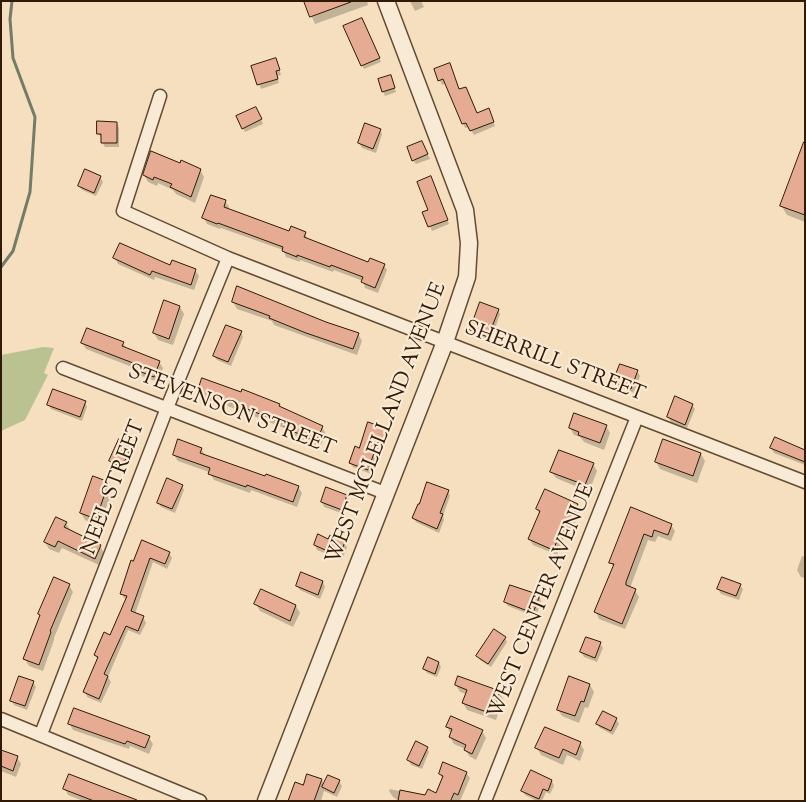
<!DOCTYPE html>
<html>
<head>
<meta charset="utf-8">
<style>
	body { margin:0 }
	#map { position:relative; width:806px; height:802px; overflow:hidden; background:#f5dfbe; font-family:"Sorts Mill Goudy",serif }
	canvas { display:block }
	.frame { position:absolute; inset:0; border:2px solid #311a05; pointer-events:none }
</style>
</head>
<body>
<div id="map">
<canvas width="806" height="802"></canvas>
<div class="frame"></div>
</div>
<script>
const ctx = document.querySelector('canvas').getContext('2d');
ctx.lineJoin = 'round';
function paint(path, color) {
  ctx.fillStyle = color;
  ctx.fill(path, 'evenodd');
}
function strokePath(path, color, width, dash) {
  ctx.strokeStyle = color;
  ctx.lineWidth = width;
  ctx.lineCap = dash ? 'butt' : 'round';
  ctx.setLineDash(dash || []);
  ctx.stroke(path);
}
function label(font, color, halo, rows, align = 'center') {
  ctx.font = font + ' "Sorts Mill Goudy",serif';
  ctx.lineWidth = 4.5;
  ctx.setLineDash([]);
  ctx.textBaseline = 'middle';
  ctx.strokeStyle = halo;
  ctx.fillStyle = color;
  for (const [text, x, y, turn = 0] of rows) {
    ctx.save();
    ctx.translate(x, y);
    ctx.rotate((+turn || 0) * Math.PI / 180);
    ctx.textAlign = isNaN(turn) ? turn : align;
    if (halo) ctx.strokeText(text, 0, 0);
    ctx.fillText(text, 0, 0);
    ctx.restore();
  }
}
paint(new Path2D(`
	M43 347 54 348 44 373 48 375 25 420 1 431V355Z`), '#bbc291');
paint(new Path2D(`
	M305 1H367L368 5 315 24Z
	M410 1H421L424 7 415 11Z
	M364 24 381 62 364 69 362 65Z
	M278 64 281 75 277 76 279 83 261 89 253 67Z
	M435 70 460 91 477 114H490L495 126 474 135 469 127 465 128 446 83 442 85Z
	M392 81 396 92 385 96 383 91Z
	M258 112 263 124 245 132 243 128Z
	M117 123 119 128V147H105L102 142V138L98 134Z
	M380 130 382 134 376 153 362 148 359 143Z
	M805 144V222L787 215 781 205Z
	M424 146 430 159 416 164 413 160Z
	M180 165 200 170 204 177 195 203 176 194 173 190 158 183 157 186 148 182 144 175Z
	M100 177 103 182 96 196 82 190 79 185Z
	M433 182 449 224 432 231 424 213 430 211Z
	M225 201 229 207 228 209 290 232 305 233 308 240 369 264 384 265 387 270 378 293 365 288 363 281 334 270 333 272 300 260V262L286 257 283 250 221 228 220 229 207 224 204 218Z
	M115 258 195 270 199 276 194 290 155 277 154 280 118 264Z
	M233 302 325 323 358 334 362 341 357 355 274 325 272 321 237 309Z
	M180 307 184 314 173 345 158 340 154 333Z
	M498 310 500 314 491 340 474 334 471 330Z
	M241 332 243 337 231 366 217 360 214 356Z
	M82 343H123L127 349 159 362 163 368 158 382 136 374 132 367 86 349Z
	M637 371 640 376 634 393 617 386 615 382Z
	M198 394 279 405 281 409 322 427 326 434 320 447 289 433 287 429 225 405 224 408 202 400Z
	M85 402 87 407 82 421 51 409 49 405Z
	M692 405 695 409 687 428 671 422 668 417Z
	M606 426 610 433 604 450 584 442 580 437 574 435 570 428Z
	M387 430 389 435 385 447 381 446 371 474 353 467 350 463 360 449Z
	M131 446 134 450 125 471 113 466 111 461Z
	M771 448 805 450V465L774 453Z
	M201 449 206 456 266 478 298 487 302 493 297 507 251 490 250 493 214 480 209 472 178 461 174 455Z
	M701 454 705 461 697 483 660 469 656 462Z
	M593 464 597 471 589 492 556 478 551 471Z
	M109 483 113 490 99 526 85 520 81 513Z
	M182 486 184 490 175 513 161 507 158 503Z
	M448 491 450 496 443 516 444 520 439 533 416 522 413 518Z
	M346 496 349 501 344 514 324 507 322 502Z
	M577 505 580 511 572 530 568 528 557 555 533 545 529 539 540 514 537 509Z
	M632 509 671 525 675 531 671 541 658 536 655 542 648 540 630 588 635 590 639 597 625 629 599 619 596 612 614 568 611 563Z
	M66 523 70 530 100 546 104 553 99 565 62 548 59 553 49 549 45 542Z
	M329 540 344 543 347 547 342 560 317 550 315 545Z
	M143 541 169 553 172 558 167 569 153 562 135 614 143 617 146 623 140 635 128 630 108 677 111 682 101 703 87 697 85 692 98 660 95 655 110 636 127 600 124 598 121 593Z
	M802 556 805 557V578L801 577 797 570Z
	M302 574 323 582 325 587 320 599 300 590 297 586Z
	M69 585 73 592 54 638V640L43 671 29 666 25 659Z
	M740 585 743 589 739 600 721 594 718 589Z
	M539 596 541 601 536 617 508 606 505 602Z
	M256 604 296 606 300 613 293 627 260 611Z
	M505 638 507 642 491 667 480 660 478 656Z
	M600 643 603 648 597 662 584 657 581 652Z
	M439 663 441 667 437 677 427 673 424 669Z
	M33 682 36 687 27 710 14 705 12 701Z
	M456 685 499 692 503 699 496 720 467 710 463 703 466 694 460 692Z
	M590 685 594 692 588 708 585 707 579 723 562 716 558 710Z
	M603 712 616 719 619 724 613 735 600 728 597 724Z
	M70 724 149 738 153 744 149 754 130 746 129 749 73 730Z
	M447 727 482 731 486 738 476 760 469 756 465 749 454 744 450 737 451 734Z
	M580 743 584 750 580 761 567 755 563 765 541 755 537 748Z
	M427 748 429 752 422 769 411 765 409 760Z
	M1 751 17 757 21 764 16 777 1 771Z
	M531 772 552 781 554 786 550 794 546 792 542 801H537L525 795 523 791Z
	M466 773 470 778 460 801H399L393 797 389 791 390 789 426 797 437 795 443 780 440 774Z
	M308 775 322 780 324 785 339 781 342 786 337 797 324 791 321 801H289L304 786Z
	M65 789 136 801H83L68 795Z`), '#0003');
strokePath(new Path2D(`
	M1 267 13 251 30 192 35 117 13 58 10 19 12 1`), '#727c69', 3);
const building = new Path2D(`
	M304 1H351V2L310 17Z
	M362 18 380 58 361 66 343 26Z
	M276 58 280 70 276 71 278 79 257 85 251 66Z
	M450 63 459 89 466 87 477 113 489 108 494 122 470 131 466 123 462 124 443 79 438 81 434 69Z
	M391 75 395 88 382 92 378 79Z
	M256 107 262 119 242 129 236 116Z
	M97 121 117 122V143H101V134H97Z
	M365 123 381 129 373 149 358 143Z
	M422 141 428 154 412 161 407 147Z
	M804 142H805V215L780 206Z
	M151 151 180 163 181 160 201 169 191 197 170 187 172 184 154 177 153 180 143 175Z
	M85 169 101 176 94 193 78 186Z
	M431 176 448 220 428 227 422 212 428 210 417 182Z
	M211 195 226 200 224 207 289 231 291 226 306 232 304 237 368 262 370 258 385 264 375 288 361 282 363 277 331 265 330 267 297 255V257L282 251 283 247 218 223 217 224 202 218Z
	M120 243 170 265 172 260 196 269 191 285 152 271 150 275 113 258Z
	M237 286 326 322 359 333 353 349 306 333 269 318 270 316 232 302Z
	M164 300 180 306 169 339 153 333Z
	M480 302 499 309 488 337 470 330Z
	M226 325 242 331 228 362 213 356Z
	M87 328 124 342 122 346 160 361 154 377 131 368 133 363 81 343Z
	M620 364 638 370 631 389 613 382Z
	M202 378 241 392 242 389 280 404 279 406 323 426 316 442 284 427 285 424 222 399 221 403 197 394Z
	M53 389 86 401 80 417 47 405Z
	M675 396 693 404 685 425 667 417Z
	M574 413 607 425 600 443 578 435 579 432 569 428Z
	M368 422 388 429 383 443 378 442 368 470 349 463 355 446 359 448Z
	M775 437 805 450V462L770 448Z
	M119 439 132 445 122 467 109 461Z
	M178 439 202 448 200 453 265 476 266 474 299 486 293 502 247 485 246 487 208 474 210 468 173 455Z
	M663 439 701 453 693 476 655 462Z
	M559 450 594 463 585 485 550 472Z
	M93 476 109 482 96 519 80 513Z
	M167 478 183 485 172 509 157 503Z
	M427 482 449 490 440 513 443 514 437 529 412 518 418 504H419Z
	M326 487 347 495 342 510 321 502Z
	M545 489 578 504 569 524 565 523 553 550 528 539 540 511 536 509Z
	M631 507 672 524 668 535 654 530 652 537 644 534 626 582V585L636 589 622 624 594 612 614 564 609 563Z
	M56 517 67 522 64 527 101 545 95 559 58 541 55 547 44 542Z
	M318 534 328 539 330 535 345 542 339 556 314 545Z
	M142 540 170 552 165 564 150 558 131 611 144 616 138 631 126 626 104 674 108 676 99 699 83 692 98 657 94 655 104 632 110 635 127 596 120 594 131 560 133 561Z
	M301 572 323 581 318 595 296 586Z
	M54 577 70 584 50 631 51 632 39 665 23 659 40 615 38 614Z
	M722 577 741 584 736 596 717 589Z
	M510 585 540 595 533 613 504 602Z
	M261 589 296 605 290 621 254 604Z
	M494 629 506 637 488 664 476 656Z
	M586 637 601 642 595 658 580 652Z
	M428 657 439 662 435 674 423 669Z
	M19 676 34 681 25 706 10 701Z
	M458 676 500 691 492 714 462 703 467 690 455 685Z
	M569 676 590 684 584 702 581 701 575 716 557 710Z
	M74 708 150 736 145 748 127 741 125 744 68 724Z
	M603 711 617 718 611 731 596 724Z
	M451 716 483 730 472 754 464 750 466 745 449 737 452 729 446 727Z
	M545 727 581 742 576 755 563 749 559 758 535 748Z
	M416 741 428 747 419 766 407 760Z
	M1 750 18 756 13 771 1 766Z
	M443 762 467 772 458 795 454 793 451 800 452 801H398L400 790 425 795 428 789 436 793 443 776 439 774Z
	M531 770 552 780 548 791 543 789 539 799 521 791Z
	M69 774 137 800V801H94L63 789Z
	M307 774 322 779 314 801H288L295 782 303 785Z
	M328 775 340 780 334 793 322 787Z`);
paint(building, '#e6ac93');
strokePath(building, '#311a05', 1);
const minor = new Path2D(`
	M160 96 123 211 228 258 805 482
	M63 368 385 493
	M1 719 200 801
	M41 734 167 408 228 258
	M485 801 637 417`);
const tertiary = new Path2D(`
	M266 801 445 342 467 277 469 243 465 210 386 1`);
strokePath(minor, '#624b33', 15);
strokePath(tertiary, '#624b33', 19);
strokePath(minor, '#f8ead5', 12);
strokePath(tertiary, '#f8ead5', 16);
label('21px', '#311a05', '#f8ead5', [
	["SHERRILL STREET",554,363,21],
	["STEVENSON STREET",231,412,21],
	["WEST MCLELLAND AVENUE",388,424,-69],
	["NEEL STREET",115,488,-69],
	["WEST CENTER AVENUE",543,602,-68]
]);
</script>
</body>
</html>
